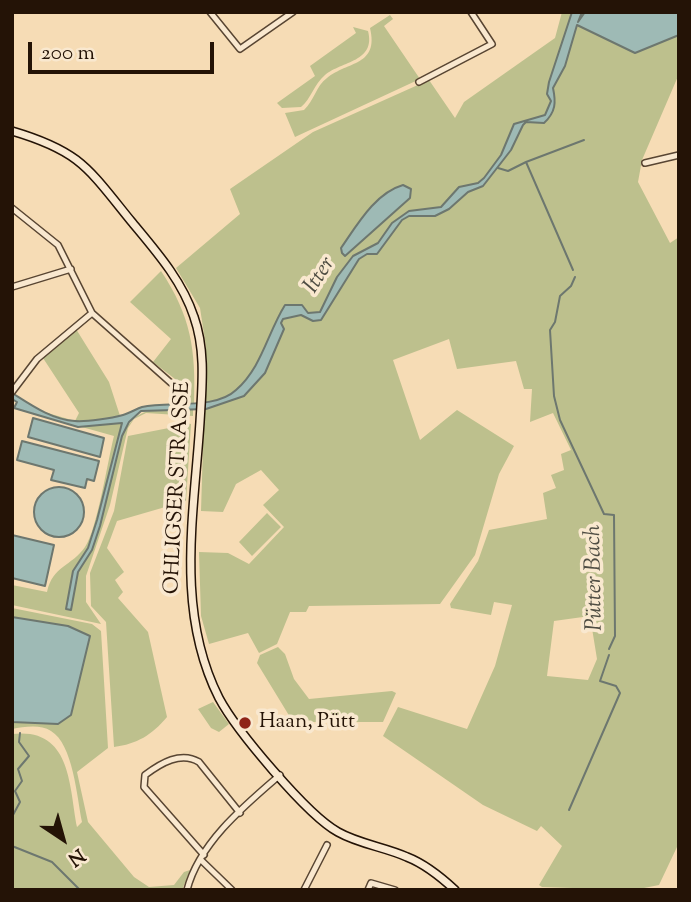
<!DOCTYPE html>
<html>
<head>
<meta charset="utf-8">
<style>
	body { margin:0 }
	#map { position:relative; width:691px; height:902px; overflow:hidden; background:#f6dcb5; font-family:"Sorts Mill Goudy",serif }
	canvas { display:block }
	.frame { position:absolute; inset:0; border:14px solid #241306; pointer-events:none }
	.north { position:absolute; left:28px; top:804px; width:70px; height:70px; -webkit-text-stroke:5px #f9e8cf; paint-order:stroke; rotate:144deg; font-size:19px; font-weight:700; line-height:28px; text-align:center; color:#241306 }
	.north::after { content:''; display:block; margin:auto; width:24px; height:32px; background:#241306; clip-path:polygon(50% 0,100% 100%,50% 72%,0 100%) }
	.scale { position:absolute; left:28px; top:42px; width:186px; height:32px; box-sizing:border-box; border:4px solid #241306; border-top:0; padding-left:9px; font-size:21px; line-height:24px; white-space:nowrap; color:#241306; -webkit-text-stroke:5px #f9e8cf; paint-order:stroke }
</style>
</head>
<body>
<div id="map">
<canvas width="691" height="902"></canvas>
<div class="frame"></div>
<div class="north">N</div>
<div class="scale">200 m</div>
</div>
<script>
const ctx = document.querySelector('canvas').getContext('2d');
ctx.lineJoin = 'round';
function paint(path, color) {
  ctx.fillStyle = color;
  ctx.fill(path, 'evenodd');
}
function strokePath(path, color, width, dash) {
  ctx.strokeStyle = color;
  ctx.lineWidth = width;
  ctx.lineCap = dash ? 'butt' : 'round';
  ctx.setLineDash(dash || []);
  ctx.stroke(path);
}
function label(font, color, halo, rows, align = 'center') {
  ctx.font = font + ' "Sorts Mill Goudy",serif';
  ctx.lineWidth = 7;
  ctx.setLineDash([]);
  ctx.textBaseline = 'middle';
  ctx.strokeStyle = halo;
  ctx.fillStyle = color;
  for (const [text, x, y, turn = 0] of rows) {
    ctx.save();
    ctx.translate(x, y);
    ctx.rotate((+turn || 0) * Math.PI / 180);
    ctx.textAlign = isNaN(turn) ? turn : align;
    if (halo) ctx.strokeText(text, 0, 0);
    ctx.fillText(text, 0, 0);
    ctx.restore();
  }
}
paint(new Path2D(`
	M562 12H679V74L642 160 638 182 670 243 679 237 677 847 659 885 634 890 542 887 539 885 562 846 541 826 537 831 483 805 383 736 398 707 467 729 495 666 512 605 494 602 491 615 451 608 450 604 478 561 489 530 547 519 543 493 556 488 551 475 564 470 561 454 571 450 553 413 530 422 532 389H524L516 361 457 369 449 339 393 360 420 440 457 410 514 446 499 474 475 555 440 604 309 606 306 612H290L277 644 259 653 248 633 209 644 201 616 199 552 228 553 249 564 284 527 263 505 279 490 261 470 236 484 223 512 201 511 206 347 200 308 176 268 240 214 230 189 313 132 429 80 455 118 464 102 555 38ZM590 616 597 659 588 680 547 676 554 621Z
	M390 15 393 19 384 26 420 79 295 137 285 113 304 110C314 101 316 86 327 78 348 61 379 66 370 28Z
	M353 27 368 31C376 62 342 61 325 75 314 84 311 99 301 107L282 108 277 103 315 76 310 66 356 33Z
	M161 271C191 316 196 350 194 403L183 405 170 388 178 387 175 379 153 362 171 339 130 302Z
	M76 329 109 382 122 422 97 520 88 548 73 571 66 608 71 609 78 572 92 550 100 526 122 436C139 401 160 412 193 409V416L146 413 134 419 128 428 110 505 86 576V602L101 624 12 605V585L47 592C53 565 71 567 85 547 97 530 108 459 114 436L14 408 17 401 12 399 14 394 41 411 75 421 79 413 43 358Z
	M180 422 191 424 186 501 117 521 107 548 124 572 115 580 123 592 118 598 148 632 167 717C152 735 137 744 114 747L106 622 91 606 90 573 114 511 128 436 179 426Z
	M267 513 281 527 252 556 239 542Z
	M12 608 92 624 101 631 108 748 77 772 88 822 134 877 149 887 174 885 184 872 190 870 182 890H12V734C71 727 69 784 77 827L82 822C77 797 73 744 51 731 40 724 24 727 12 729Z
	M278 647 285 654 294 679 309 699 392 691 396 693 383 722H293L257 663 260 655Z
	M213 702 229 724 219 732 211 728 198 709Z`), '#bdc08d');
const water = new Path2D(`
	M572 12H582L578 22 585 12H679V35L635 53 577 25 565 66 553 88C556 102 556 112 544 123L526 122 523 125 511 150 483 186 468 192 449 209 435 216H409L402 220 377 254H367L359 259 321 320 313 321 301 315 283 319 281 323 284 329 265 373 244 396 206 409 141 411 129 422 122 436 100 526 92 550 78 572 71 610 66 609 73 571 88 548 97 520 122 423 78 427 14 408 17 402 12 399V393C31 405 52 420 75 421 87 422 112 418 123 415 130 413 136 409 142 407 169 401 215 410 236 390 262 367 267 334 285 305H302L308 313 320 312 337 277 353 256 378 243 392 223 409 211 441 207 459 187 478 183 484 178 501 155 514 124 545 115 551 101 547 94 549 82Z
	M403 185 411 189 410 198 345 256 342 253 341 248C357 225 375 193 403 185Z
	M33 418 104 438 100 457 28 437Z
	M22 441 99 461 94 481 87 479 85 488 51 480 54 470 17 460Z
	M34 512a25 25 0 1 1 50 0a25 25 0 1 1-50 0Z
	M12 535 54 545 45 586 12 578Z
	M12 617 68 626 90 636 71 715 58 724 12 722Z`);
paint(water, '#9ebab5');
strokePath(water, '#6d776f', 2);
strokePath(new Path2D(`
	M526 162 584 140
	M498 168 508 171 526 162 573 270
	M575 277 571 286 560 296 555 322 550 330 554 396 560 420 604 514 614 515 615 636 609 649
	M569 810 620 693 616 686 600 681 609 655
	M12 835 13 815 20 802 15 791 22 781 18 769 29 756 19 742 20 733
	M12 846 52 862 80 890`), '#6d776f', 2);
const minor = new Path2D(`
	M210 12 240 49 293 12
	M419 82 492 44 471 12
	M645 163 679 155
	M12 208 58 245 92 313 171 383
	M12 287 71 269
	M12 392 37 359 92 313
	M204 855 144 787 145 775C161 763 181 751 199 762L240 813
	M201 860 232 890
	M187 890C199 843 245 805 280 775
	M304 890 327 845
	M368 890 371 883 395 890`);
const secondary = new Path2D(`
	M12 131C80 151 88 168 131 221 155 250 182 280 194 317 206 351 202 387 200 422 194 515 175 611 219 698 236 730 307 815 338 832 359 844 385 847 407 857 425 864 441 877 455 890`);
strokePath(minor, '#584532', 8);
strokePath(secondary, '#241306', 10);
strokePath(minor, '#f9e8cf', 5);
strokePath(secondary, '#f9e8cf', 7);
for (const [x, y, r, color] of [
	[245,723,7,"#8f2418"]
]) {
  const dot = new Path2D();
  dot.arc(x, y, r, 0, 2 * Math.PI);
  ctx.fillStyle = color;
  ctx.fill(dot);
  strokePath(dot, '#f9e8cf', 2.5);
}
label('21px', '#241306', '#f9e8cf', [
	["OHLIGSER STRASSE",179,488,-87]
]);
label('21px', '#241306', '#f9e8cf', [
	["Haan, Pütt",259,723]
], 'left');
label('italic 23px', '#4f4d43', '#f9e8cf', [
	["Itter",321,276,-57],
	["Pütter Bach",596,578,-91]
]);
</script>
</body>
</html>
